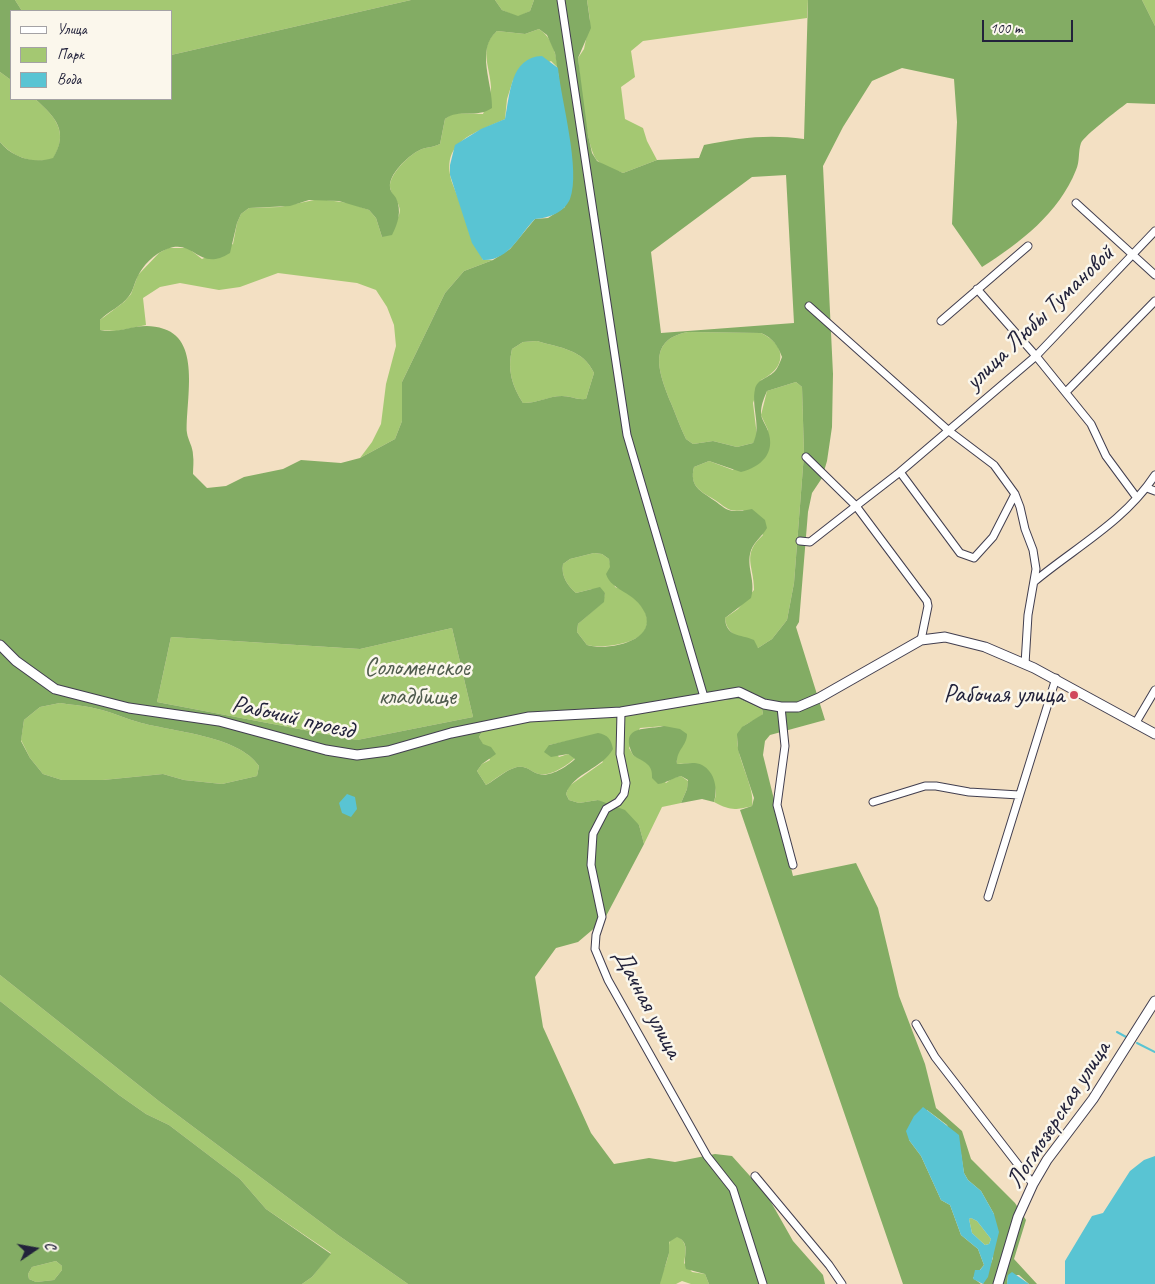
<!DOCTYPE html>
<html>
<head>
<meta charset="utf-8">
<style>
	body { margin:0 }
	#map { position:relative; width:1155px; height:1284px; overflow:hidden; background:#f3e0c3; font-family:Caveat,sans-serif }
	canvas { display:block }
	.legend { position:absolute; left:10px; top:10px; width:162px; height:90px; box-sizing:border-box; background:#fbf7ec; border:1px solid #a4a2a5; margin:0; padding:6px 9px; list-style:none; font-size:15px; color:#22223b }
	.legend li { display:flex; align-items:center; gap:10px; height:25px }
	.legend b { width:25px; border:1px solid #a4a2a5 }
	.north { position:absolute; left:10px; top:1224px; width:50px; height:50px; -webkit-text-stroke:4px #fbf7ec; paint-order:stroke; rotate:78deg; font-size:14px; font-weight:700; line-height:20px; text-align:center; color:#22223b }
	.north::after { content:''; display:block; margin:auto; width:18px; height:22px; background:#22223b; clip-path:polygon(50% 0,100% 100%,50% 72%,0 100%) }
	.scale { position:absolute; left:982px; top:20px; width:91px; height:22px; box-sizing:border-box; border:2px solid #22223b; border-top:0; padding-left:6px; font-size:15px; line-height:18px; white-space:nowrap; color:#22223b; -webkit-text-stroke:4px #fbf7ec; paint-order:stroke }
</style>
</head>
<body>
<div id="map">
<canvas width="1155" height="1284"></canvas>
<ul class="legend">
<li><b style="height:6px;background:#fff"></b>Улица</li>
<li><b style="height:14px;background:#a4c872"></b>Парк</li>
<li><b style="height:14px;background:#59c4d3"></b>Вода</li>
</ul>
<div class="north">С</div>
<div class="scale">100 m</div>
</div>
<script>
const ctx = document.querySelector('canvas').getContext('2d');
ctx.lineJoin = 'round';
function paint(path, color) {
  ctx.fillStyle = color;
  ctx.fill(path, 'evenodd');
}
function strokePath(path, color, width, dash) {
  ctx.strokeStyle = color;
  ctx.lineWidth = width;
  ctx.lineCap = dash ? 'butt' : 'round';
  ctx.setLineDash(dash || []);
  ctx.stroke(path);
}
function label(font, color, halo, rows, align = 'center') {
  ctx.font = font + ' Caveat,sans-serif';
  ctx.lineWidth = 5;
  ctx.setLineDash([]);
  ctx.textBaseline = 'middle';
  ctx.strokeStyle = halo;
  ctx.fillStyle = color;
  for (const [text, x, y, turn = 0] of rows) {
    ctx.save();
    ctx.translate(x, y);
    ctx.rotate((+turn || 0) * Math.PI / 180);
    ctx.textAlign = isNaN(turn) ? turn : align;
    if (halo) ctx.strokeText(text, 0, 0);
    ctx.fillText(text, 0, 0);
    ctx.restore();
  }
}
paint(new Path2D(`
	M15 0H411L171 55V11H22Z
	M495 0H534L530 11 518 17 502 10Z
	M587 0H808L807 18 643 41 631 51 635 77 621 87 625 119 643 128 647 141 657 160 623 173C615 170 604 167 598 161 586 151 580 76 578 58L584 49 590 20Z
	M1142 0H1155V26Z
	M539 29C553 39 555 51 558 68L551 61 513 80 507 99 505 119C474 134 438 141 453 185L483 260H493L464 271 445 293 402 382V421L395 439 360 458 372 442 381 424 386 384 396 346 394 325 387 307 376 290 357 283 278 273 240 287 219 290 180 283 160 287 143 298 146 325 117 331 100 330V320L124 302 131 294 138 275 159 253 168 248H188L202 259 233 244 237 223 241 214 249 208 280 207 319 199 349 203 369 210 376 218 382 237C387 231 397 222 399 215 403 204 391 197 390 187 389 175 408 156 418 151 424 147 432 148 440 144L445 119 453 113 483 114C486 106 491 95 491 87 490 66 478 47 497 31L525 34Z
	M0 72 11 80V99H35C56 117 69 132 53 159 34 164 13 158 0 142Z
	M688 332 761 333C788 346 786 368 761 380L753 403 757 436 753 443 737 447 713 441 693 444 686 439C680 427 676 415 671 403 660 375 645 340 688 332Z
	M537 341C560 348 583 349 594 373L586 399C577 400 571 396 562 396 550 396 538 403 523 403 512 386 507 370 512 349L523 342Z
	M796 382 802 387 804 454 794 583 787 620 772 639 758 648C744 640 726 635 725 618L738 609 754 590C754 565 741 555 763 535L743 510C730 513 725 507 715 500 700 491 689 486 694 467L709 461 733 470 768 430 761 415 767 391Z
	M594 553 602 554 609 559 615 587C630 591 655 612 645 630 638 644 601 649 587 645L577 632 578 624 603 602 605 593 592 589 576 593C567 585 561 576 563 564L570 559Z
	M452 628 473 717 357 740 157 702 171 637 360 649Z
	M739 699 762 709 763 714C757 720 748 722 743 727 725 743 757 784 752 806 735 810 731 811 714 802 717 793 716 790 713 782 705 761 697 763 677 764V755L680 748 664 726 640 728 629 748 633 755 648 763 666 783 673 778 681 776 688 781 687 789 681 803 662 807 644 844 639 825 598 800 579 803 569 800 566 794 569 786 603 762 582 738 549 745 559 757 568 754 575 758C568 765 550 777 539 774 531 772 527 765 517 767 505 770 496 779 486 785L477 771 482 764 490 760 479 737 483 730 540 719Z
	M60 703C73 705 88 706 102 710 114 713 126 719 138 722 172 732 238 735 259 766L257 776 222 784 184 780 163 774 103 780H62L43 774 30 758 21 740 24 720 40 707Z
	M0 975 160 1102 338 1235 408 1284H302L312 1277 331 1253 266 1209 240 1179 169 1125 146 1114 119 1095 0 1001Z
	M971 1218 977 1221 991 1239 989 1244 985 1245 972 1233 969 1219Z
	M677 1236C688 1242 686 1252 684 1263L692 1272 705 1274 709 1284H691L682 1281 676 1284H660C660 1275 665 1269 667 1260 670 1253 668 1246 670 1239Z
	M56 1261 62 1266V1270L54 1280 36 1282 29 1279 28 1274 32 1267Z`), '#a4c872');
paint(new Path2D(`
	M0 0H15L22 11H11V80L0 72Z
	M411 0H495L502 10 518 16 530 11 534 0H587L591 28 578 58 588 135 592 153 597 161 623 173 657 160 699 158 704 145C740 138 767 134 804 139L808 0H1142L1155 26V104L1127 103C1118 110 1085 135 1081 143 1078 151 1080 162 1076 170 1059 213 1020 243 982 267L952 224 957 122 954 79 902 68 872 81 843 127 823 166 833 374 832 427 827 461 822 478 812 493 808 512 799 622 796 627 825 720 770 735 765 741 763 755 793 876 856 863 878 908 899 996 925 1064 936 1108 962 1131 971 1159 1015 1203 1026 1220 1014 1259 1037 1284H1029L1019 1275H1008L1007 1284H983L993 1258 994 1214 981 1191 968 1180 964 1173 961 1154 947 1125 927 1110 909 1140 921 1156 941 1200 950 1205 961 1235 978 1249 984 1265 973 1278 981 1284H903L740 810 752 806 754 798 738 750 737 734 742 727 763 714 762 709 739 699 540 719 483 730 479 737 483 744 491 747 496 754 482 764 477 771 486 785C497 779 505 770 517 767 527 765 531 772 539 774 549 778 568 766 575 759L568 754 551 757 544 752 549 745 598 733C608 735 611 739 613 749 602 769 573 773 566 794L569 800 579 803 598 800 625 810 639 825 644 844 604 920 578 942 556 948 535 977 543 1027 591 1133 614 1164 649 1158 675 1162 715 1154 732 1156 767 1195 793 1241 823 1275 825 1284H709L705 1274 686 1269C682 1257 692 1243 677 1237L669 1242V1253L660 1284H408L338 1235 160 1102 0 975V142C13 158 34 164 53 158 69 132 56 117 35 99H171V55ZM539 29 547 35 555 53 559 79 565 207 548 218 535 219 510 249 493 260 464 271 445 293 402 382V421L395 439 360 458 341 463 301 460 283 469 244 477 226 486 207 488 193 474C193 468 194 461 193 455 193 447 188 440 187 433 185 404 202 341 164 329 138 320 122 335 100 330V320C109 311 122 306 129 296 133 291 134 284 137 278 142 266 155 253 167 249 195 238 198 273 230 253L237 223 241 214 249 208 290 206 309 200 339 201 369 210 376 218 382 237 392 235C398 223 402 211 396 198 394 195 390 191 390 187 388 175 408 156 418 151 424 147 432 148 440 144L445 119C459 108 476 119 492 108 493 83 475 50 497 31L525 34ZM786 175 794 323 661 333 651 252 752 177ZM688 332 761 333C773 338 778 346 782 357 780 362 778 368 775 371 769 378 757 379 755 389 751 407 762 428 753 443L737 447 713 441 693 444 686 439C680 427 676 415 671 403 660 375 645 340 688 332ZM537 341C560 348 583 349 594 373L586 399C577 400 571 396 562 396 549 396 538 403 523 403 512 386 507 370 512 349L523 342ZM796 382 802 387 804 454 794 583 787 620 772 639 758 648 754 640C740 634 726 637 725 618L751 598C756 582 747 569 750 554 752 543 762 537 767 528L765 520 752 509C747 510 741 511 736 511 727 512 721 505 715 501 701 491 689 487 694 467L709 461 741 472C761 467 776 453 768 431 766 425 761 419 761 413 761 405 764 398 767 391ZM594 553 602 554 609 559 610 567 606 574C612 592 635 591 645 613 657 642 606 651 587 645L577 632 578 624 604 602 605 593 600 587 576 593C567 585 561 576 563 564L570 559ZM452 628 473 717 357 740 157 702 171 637 360 649ZM60 703C73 705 88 706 102 710 114 713 126 719 138 722 172 732 238 735 259 766L257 776 222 784 184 780 163 774 103 780H62L43 774 30 758 21 741 24 720 40 707Z
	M664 726 680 729 687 734C687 746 676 750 677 764 685 764 695 761 702 765 715 772 718 789 714 802L702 799 681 803 687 789 688 780 681 776C672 778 667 783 658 784L652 778C653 763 644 763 633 755 619 725 645 730 664 726Z
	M0 1001 119 1095 146 1114 169 1125 240 1179 266 1209 331 1254 312 1277 302 1284H0ZM56 1261 62 1266V1270L54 1280 36 1282 29 1279 28 1274 32 1267Z`), '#83ac64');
paint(new Path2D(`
	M542 56 558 68C561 100 581 170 570 199 564 213 548 218 535 219 519 235 509 261 483 260L472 243 450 175V165L455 145 481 129 505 119C510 95 510 57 542 56Z
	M347 794 355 797 357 809 351 817 342 813 339 803Z
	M923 1107 959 1135 964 1173 968 1180 981 1191 994 1214 999 1232 988 1277 983 1284 973 1279 975 1270H980L984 1265 978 1249 961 1235 950 1205 941 1200 921 1156 909 1140 906 1131 914 1116ZM971 1218 977 1221 991 1239 989 1244 985 1245 972 1233 969 1219Z
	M1155 1156V1284H1065V1261L1092 1216 1103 1213 1130 1171 1144 1160Z
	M1012 1272 1029 1284H1007L1008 1275Z`), '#59c4d3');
strokePath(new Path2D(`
	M1117 1032 1128 1038
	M1137 1043 1155 1052`), '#59c4d3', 2);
const minor = new Path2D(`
	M561 0 627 435 704 697
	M1076 203 1155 275
	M977 289 1036 356 1091 424 1106 456 1137 498
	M809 306 949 431 994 465 1015 494 1020 507 1025 529 1033 550 1036 569 1028 615 1025 664
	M941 321 1028 246
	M1066 392 1155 301
	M900 472 1036 356 1155 231
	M1147 488 1155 491
	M800 541 810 542 856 506 806 457
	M1035 581C1076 547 1125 521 1155 475
	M921 640 928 606 927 601 856 506 900 472 960 553 974 558 993 537 1015 494
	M781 707 785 746 777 805 793 865
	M621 712 620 754 626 783 624 794 618 802 606 809 593 834 591 865 602 917 596 935 595 949 608 980 707 1156 733 1189 763 1284
	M1135 724 1155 690
	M873 802 925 786H936L969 792 1019 795
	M988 897 1056 678
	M916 1024 935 1057 1033 1184
	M755 1176 829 1265 842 1284`);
const tertiary = new Path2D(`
	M0 645 16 661 55 689 129 708 219 721 326 750 357 755 388 751 451 733 529 717 621 712 739 692 764 704 781 707H798L819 698 921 640 945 637 985 647 1034 668 1155 734
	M998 1284 1018 1217 1033 1184 1047 1160 1093 1099 1155 1001`);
strokePath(minor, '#413e4f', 9);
strokePath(tertiary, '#413e4f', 11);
strokePath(minor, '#fff', 7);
strokePath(tertiary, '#fff', 9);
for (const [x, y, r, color] of [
	[1074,695,5,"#d1495b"]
]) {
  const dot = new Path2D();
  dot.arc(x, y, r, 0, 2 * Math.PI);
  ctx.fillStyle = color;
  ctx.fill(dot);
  strokePath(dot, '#fbf7ec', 2);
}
label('25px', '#22223b', '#fbf7ec', [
	["улица Любы Тумановой",1040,318,-44],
	["Рабочий проезд",293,718,13],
	["Дачная улица",647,1004,62],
	["Логмозерская улица",1059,1115,-57]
]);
label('25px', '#505c4e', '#fbf7ec', [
	["Соломенское",417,668],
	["кладбище",417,697]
]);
label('25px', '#22223b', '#fbf7ec', [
	["Рабочая улица",1064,695]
], 'right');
</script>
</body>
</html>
